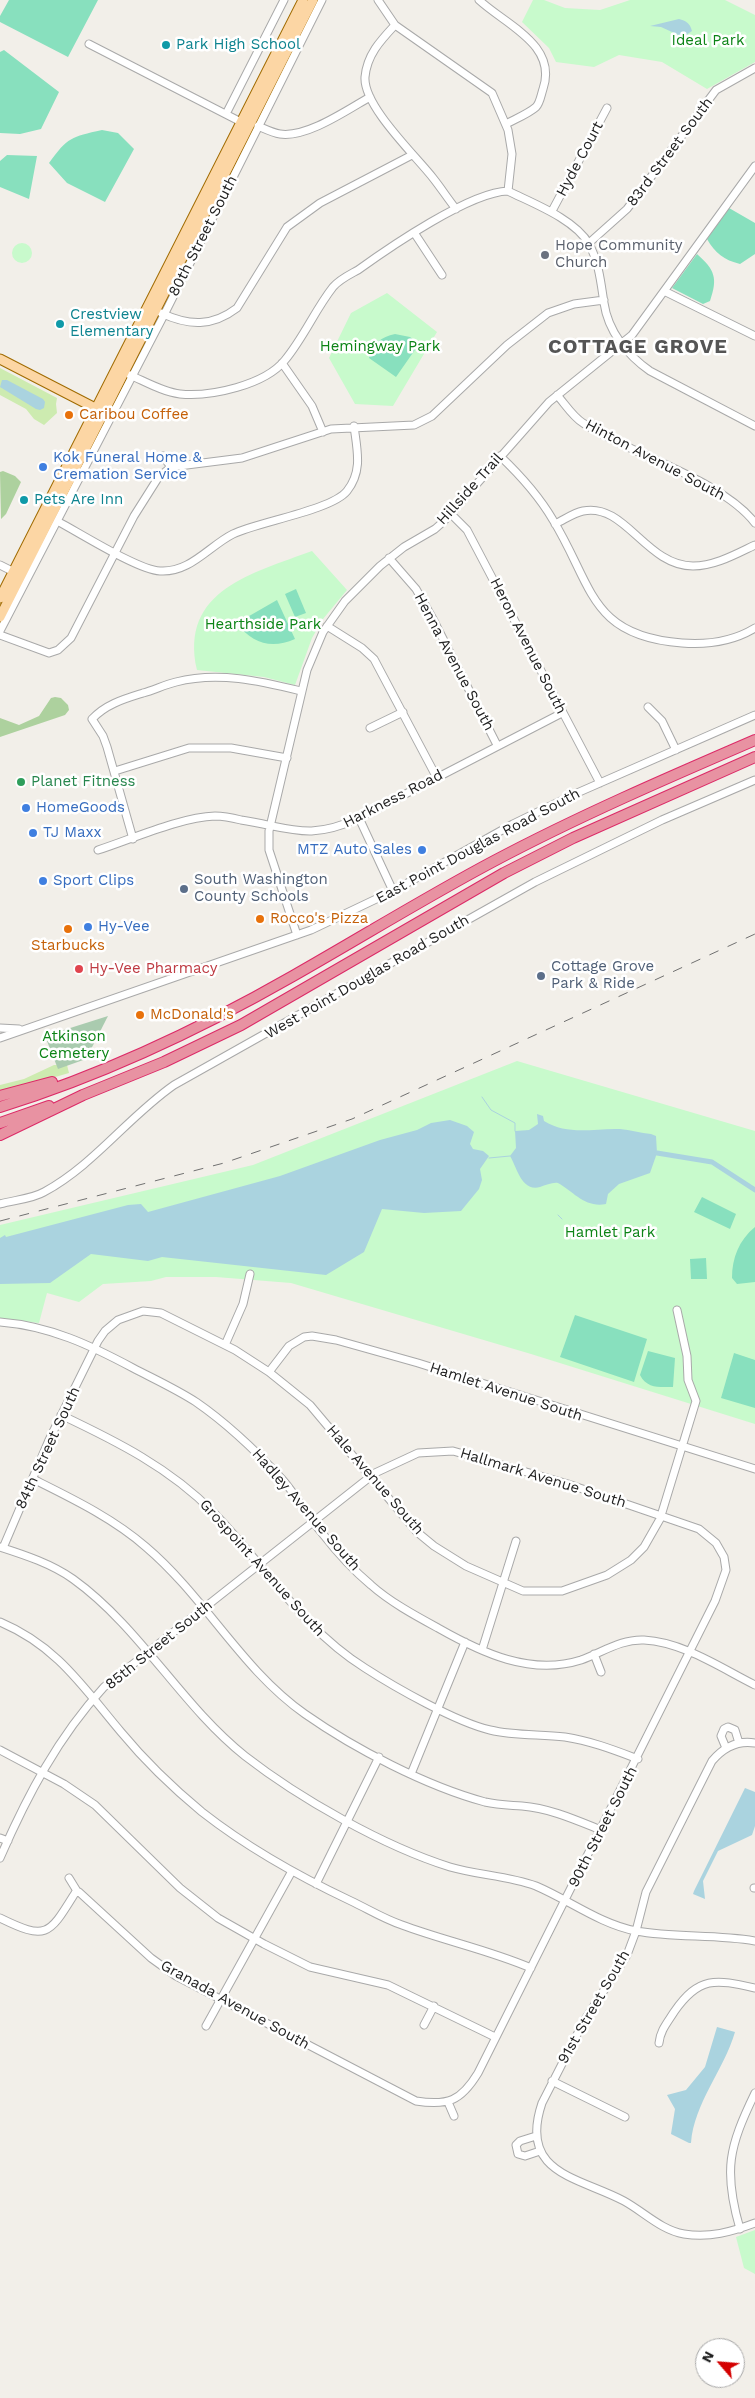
<!DOCTYPE html>
<html>
<head>
<meta charset="utf-8">
<style>
	body { margin:0 }
	#map { position:relative; width:755px; height:2398px; overflow:hidden; background:#f2efe9; font-family:"Work Sans",sans-serif }
	canvas { display:block }
	.north { position:absolute; left:695px; top:2338px; width:50px; height:50px; box-sizing:border-box; background:#fff; border:1px solid #a7a7a7; border-radius:50%; rotate:297deg; font-size:14px; font-weight:700; line-height:20px; text-align:center; color:#222 }
	.north::after { content:''; display:block; margin:auto; width:18px; height:22px; background:#d40000; clip-path:polygon(50% 0,100% 100%,50% 72%,0 100%) }
</style>
</head>
<body>
<div id="map">
<canvas width="755" height="2398"></canvas>
<div class="north">N</div>
</div>
<script>
const ctx = document.querySelector('canvas').getContext('2d');
ctx.lineJoin = 'round';
function paint(path, color) {
  ctx.fillStyle = color;
  ctx.fill(path, 'evenodd');
}
function strokePath(path, color, width, dash) {
  ctx.strokeStyle = color;
  ctx.lineWidth = width;
  ctx.lineCap = dash ? 'butt' : 'round';
  ctx.setLineDash(dash || []);
  ctx.stroke(path);
}
function label(font, color, halo, rows, align = 'center') {
  ctx.font = font + ' "Work Sans",sans-serif';
  ctx.lineWidth = 5;
  ctx.setLineDash([]);
  ctx.textBaseline = 'middle';
  ctx.strokeStyle = halo;
  ctx.fillStyle = color;
  for (const [text, x, y, turn = 0] of rows) {
    ctx.save();
    ctx.translate(x, y);
    ctx.rotate((+turn || 0) * Math.PI / 180);
    ctx.textAlign = isNaN(turn) ? turn : align;
    if (halo) ctx.strokeText(text, 0, 0);
    ctx.fillText(text, 0, 0);
    ctx.restore();
  }
}
paint(new Path2D(`
	M0 368 57 398 56 404 57 413 44 425 34 419 26 409 0 395Z
	M54 1065H67L69 1073 0 1093V1085L24 1079Z`), '#cdebb0');
paint(new Path2D(`
	M3 471 15 476 21 482 6 514 1 519 0 472Z
	M55 697 61 698 68 705 69 710 65 715 0 737V718L19 725 39 716 51 698Z`), '#add19e');
paint(new Path2D(`
	M108 1016 86 1059 58 1069 45 1036Z`), '#aacbaf');
paint(new Path2D(`
	M533 0H544L565 8 600 10 630 0H725L755 15V62L707 89 662 62 619 55 594 67 556 62 549 48 522 22Z
	M12 253a10 10 0 1 1 20 0a10 10 0 1 1-20 0Z
	M387 293 437 332 393 406 355 404 329 358 351 313Z
	M312 551 347 590 323 619 312 638 295 685 264 677 197 670C179 590 253 573 312 551Z
	M517 1061 755 1131V1424L531 1354 291 1283 216 1277H166L151 1281 103 1284 79 1302 47 1293 39 1323 0 1318V1225L253 1165Z
	M755 2230V2274L744 2268 736 2237Z`), '#c8facc');
paint(new Path2D(`
	M9 0H98L68 57 0 22V16Z
	M4 50 59 92 41 129 20 134 0 133V52Z
	M102 130 118 133 134 149 105 202 67 183 49 163C68 137 71 137 102 130Z
	M7 155 37 156 29 199 0 187V161Z
	M729 208 755 223V254L740 264C724 260 715 253 707 239Z
	M697 254C715 270 718 278 710 301L703 304 672 288Z
	M395 334 410 337 419 344 396 377 369 358C373 343 381 337 395 334Z
	M296 589 306 613 295 617 285 594Z
	M277 600 295 639C272 649 252 644 237 623Z
	M702 1197 736 1214 730 1229 694 1212Z
	M755 1227V1282L737 1284 732 1278C732 1258 739 1240 755 1227Z
	M706 1258 707 1279H691L690 1259Z
	M575 1315 647 1339 634 1382 560 1357Z
	M648 1351 675 1358 673 1387C660 1387 647 1389 640 1375Z
	M734 1353 755 1360V1408L721 1398Z`), '#88e0be');
paint(new Path2D(`
	M679 19C686 21 690 23 692 31L683 37 661 27 650 26Z
	M2 380H7L43 399 45 402 44 408 40 410 36 409 0 387Z
	M537 1114 543 1116 544 1121C568 1136 594 1128 620 1129 630 1130 641 1133 651 1134L656 1136 657 1153 650 1173 619 1184 608 1194 606 1204C585 1208 574 1192 558 1183 553 1182 546 1185 540 1187 521 1192 517 1167 510 1156L516 1148 515 1131 529 1130 538 1124Z
	M450 1120 467 1126 474 1132 470 1144 473 1149 483 1151 489 1156 480 1169 482 1180 479 1189 461 1211 424 1213 382 1209 364 1252 326 1275 162 1257 148 1261 91 1254 50 1283 0 1284V1238L5 1235 6 1237 128 1205 141 1204 148 1212 280 1176 380 1140 417 1130 431 1123Z
	M745 1788 755 1792V1826L752 1835 718 1851 703 1881 705 1899 693 1894 694 1891Z
	M717 2027 735 2032C724 2070 694 2103 691 2143H689L671 2134 675 2109 667 2095 686 2090 705 2067Z`), '#aad3df');
strokePath(new Path2D(`
	M482 1097 491 1110 515 1123V1131
	M489 1158 510 1156
	M558 1215 562 1219`), '#aad3df', 1);
strokePath(new Path2D(`
	M657 1153 712 1162 755 1190`), '#aad3df', 5);
const minor = new Path2D(`
	M378 0 395 25 492 93 508 130 512 154 508 191
	M479 0C506 25 558 45 543 89 541 95 540 103 536 107 528 114 515 119 506 124
	M395 25C380 41 367 55 365 77 363 106 416 156 433 178 441 188 448 199 456 209
	M89 44 241 122 246 121
	M226 114 284 0
	M258 126C265 129 273 133 280 134 307 138 347 110 370 97
	M508 191C532 203 575 219 589 244 599 262 601 284 604 303 608 331 627 355 650 371L755 426
	M552 211 607 108
	M415 234 442 275
	M589 243 627 209 716 90 755 68
	M664 291 755 336
	M161 313C189 326 212 327 237 308L287 227 320 203 412 155
	M282 363 312 406 323 432
	M130 375C146 382 163 392 180 394 211 397 265 385 285 360 304 337 315 310 333 287 340 279 349 275 358 270 390 247 470 192 508 191
	M557 395C565 404 573 417 583 423 631 455 721 479 755 523
	M163 456 171 467
	M500 456C520 475 539 496 553 520 593 585 589 636 682 643 708 645 732 642 755 628
	M451 514 467 530 600 783
	M57 521C80 533 138 570 160 571 190 573 209 546 233 534 258 522 332 510 347 491 363 471 357 450 354 426
	M555 524C564 520 573 513 583 511 625 502 646 566 693 566 715 566 736 554 755 545
	M389 558 416 589 433 619 497 745
	M0 565 18 574
	M327 626 362 648 374 659 437 778
	M0 631 164 315 322 0
	M0 635 49 653 58 650 71 638 134 516 158 478 171 467 242 458 331 429 414 425 432 416 507 345 548 313 574 304 604 300
	M648 707 662 721 676 750
	M370 728 403 712
	M115 771 189 748H231L287 758
	M359 818 393 891
	M133 839 107 747 103 736 92 719C106 704 124 699 143 693 154 690 164 685 176 682 218 671 260 681 301 691
	M98 850C132 839 181 817 215 816 223 816 233 818 241 820 292 828 309 841 359 818L562 713
	M297 935 269 850V831L307 670 323 632 345 601 380 566 404 547 435 529 444 521 549 402 632 335 755 166
	M0 1028 19 1029
	M0 1038 311 930 393 891 513 824 577 793 755 715
	M0 1204C14 1200 32 1199 44 1192 94 1165 128 1117 174 1085L535 882 662 820 755 780
	M0 1322C50 1326 90 1345 133 1368 154 1379 176 1389 196 1402 228 1424 256 1451 282 1479 297 1496 307 1516 322 1533 336 1551 353 1570 371 1585 390 1602 416 1616 438 1628 482 1653 531 1676 581 1660 603 1652 621 1639 644 1640 683 1642 721 1668 755 1685
	M225 1345 243 1304 250 1274
	M269 1372 289 1346 304 1337 312 1336 336 1340 418 1363 755 1469
	M61 1415C116 1441 170 1468 213 1512 264 1564 302 1629 365 1668 396 1688 456 1722 490 1730 515 1736 540 1734 565 1737 591 1741 614 1750 638 1759
	M33 1479C71 1498 113 1518 146 1547 205 1597 241 1669 305 1714 355 1749 426 1786 485 1802 498 1805 509 1805 522 1806 549 1808 576 1820 601 1830
	M0 1547C25 1555 52 1564 73 1579 141 1628 180 1704 245 1756 299 1798 383 1846 450 1867 477 1875 509 1876 536 1886 569 1900 600 1924 636 1931 675 1938 716 1934 755 1941
	M3 1548 49 1440 98 1341 105 1331 118 1320 143 1311 161 1313 235 1350 269 1372 310 1405 417 1532 434 1546 466 1566 523 1591H562L607 1575 631 1560 644 1547 660 1519 696 1401 688 1380 687 1356 677 1310
	M0 1622C57 1646 83 1687 121 1732 145 1761 173 1788 202 1812 248 1848 298 1876 351 1901 368 1909 384 1919 402 1925 445 1941 489 1950 531 1968
	M482 1650 516 1541
	M594 1654 601 1672
	M755 1743C737 1740 723 1748 712 1761L646 1892 636 1931 627 1955 584 2021 542 2103C518 2174 579 2177 624 2201 644 2212 661 2230 684 2234 710 2238 731 2232 755 2223
	M726 1748 721 1736 724 1729 728 1727 735 1730 739 1743
	M0 1750 64 1784 95 1805 180 1888 218 1918 264 1944 310 1967 388 1985 495 2037
	M411 1774 465 1642
	M0 1838 8 1841
	M0 1858C27 1796 58 1737 104 1687L375 1473 418 1453 453 1451 568 1484 699 1529 716 1543 724 1557 726 1570 715 1601 478 2073C461 2101 448 2106 416 2101L176 1976 151 1958 79 1892 75 1893C49 1935 47 1941 0 1918
	M69 1878 77 1891
	M316 1884 379 1757
	M754 1888H755
	M424 2025 434 2006
	M206 2026 292 1871
	M659 2043C660 2031 667 2023 674 2012 699 1976 715 1979 755 1988
	M552 2081 625 2117
	M448 2102 454 2116
	M536 2136 520 2141 516 2145 518 2154 525 2156 540 2151
	M740 2229C723 2170 729 2147 755 2093`);
const major = new Path2D(`
	M0 359 99 410
	M0 598 303 0
	M0 617 313 0`);
const highway = new Path2D(`
	M0 1096 52 1082
	M0 1107C100 1076 202 1028 293 976 360 938 426 897 494 861 579 816 667 778 755 740
	M0 1123 49 1106
	M0 1135 83 1095 164 1062 241 1025 504 873 573 838 755 757`);
strokePath(minor, '#a9a9a9', 9);
strokePath(major, '#a06b00', 11);
strokePath(highway, '#dc2a67', 12);
strokePath(minor, '#fff', 7);
strokePath(major, '#fcd6a4', 9);
strokePath(highway, '#e892a2', 10);
strokePath(new Path2D(`
	M0 1221 224 1163 352 1119 755 934`), '#707070', 1, [10, 10]);
for (const [x, y, r, color] of [
	[166,45,5,"#0f9aa8"],
	[545,255,5,"#6b7280"],
	[60,324,5,"#0f9aa8"],
	[69,415,5,"#e8710a"],
	[43,467,5,"#3f7fe0"],
	[24,500,5,"#0f9aa8"],
	[21,782,5,"#2e9e5b"],
	[26,808,5,"#3f7fe0"],
	[33,833,5,"#3f7fe0"],
	[422,850,5,"#3f7fe0"],
	[43,881,5,"#3f7fe0"],
	[184,889,5,"#5c6f8a"],
	[260,919,5,"#e8710a"],
	[88,927,5,"#3f7fe0"],
	[68,929,5,"#e8710a"],
	[79,969,5,"#e0444e"],
	[541,976,5,"#5c6f8a"],
	[140,1015,5,"#e8710a"]
]) {
  const dot = new Path2D();
  dot.arc(x, y, r, 0, 2 * Math.PI);
  ctx.fillStyle = color;
  ctx.fill(dot);
  strokePath(dot, '#fff', 2);
}
label('15px', '#0c8416', '#fff', [
	["Ideal Park",708,41],
	["Hemingway Park",380,347],
	["Hearthside Park",263,625],
	["Atkinson",74,1037],
	["Cemetery",74,1054],
	["Hamlet Park",610,1233]
]);
label('15px', '#0d838f', '#fff', [
	["Park High School",176,45],
	["Crestview",70,315],
	["Elementary",70,332],
	["Pets Are Inn",34,500]
], 'left');
label('15px', '#222', '#fff', [
	["83rd Street South",670,152,-53],
	["Hyde Court",580,159,-62],
	["80th Street South",203,236,-63],
	["Hinton Avenue South",655,460,28],
	["Hillside Trail",470,489,-48],
	["Heron Avenue South",528,646,63],
	["Henna Avenue South",454,662,62],
	["Harkness Road",393,799,-27],
	["East Point Douglas Road South",478,846,-28],
	["West Point Douglas Road South",367,977,-30],
	["Hamlet Avenue South",506,1392,18],
	["84th Street South",48,1448,-65],
	["Hallmark Avenue South",543,1478,17],
	["Hale Avenue South",375,1480,49],
	["Hadley Avenue South",306,1510,49],
	["Grospoint Avenue South",262,1568,48],
	["85th Street South",159,1645,-39],
	["90th Street South",603,1827,-63],
	["Granada Avenue South",235,2005,29],
	["91st Street South",594,2007,-60]
]);
label('15px', '#5b616d', '#fff', [
	["Hope Community",555,246],
	["Church",555,263]
], 'left');
label('15px', '#c56008', '#fff', [
	["Caribou Coffee",79,415],
	["Rocco's Pizza",270,919],
	["Starbucks",68,946,"center"],
	["McDonald's",150,1015]
], 'left');
label('15px', '#366cbe', '#fff', [
	["Kok Funeral Home &",53,458],
	["Cremation Service",53,475],
	["HomeGoods",36,808],
	["TJ Maxx",43,833],
	["MTZ Auto Sales",412,850,"right"],
	["Sport Clips",53,881],
	["Hy-Vee",98,927]
], 'left');
label('15px', '#27864d', '#fff', [
	["Planet Fitness",31,782]
], 'left');
label('15px', '#4e5e75', '#fff', [
	["South Washington",194,880],
	["County Schools",194,897],
	["Cottage Grove",551,967],
	["Park & Ride",551,984]
], 'left');
label('15px', '#be3a42', '#fff', [
	["Hy-Vee Pharmacy",89,969]
], 'left');
ctx.letterSpacing = '1px';
label('bold 20px', '#555', '#fff', [
	["COTTAGE GROVE",638,347]
]);
ctx.letterSpacing = '0px';
</script>
</body>
</html>
